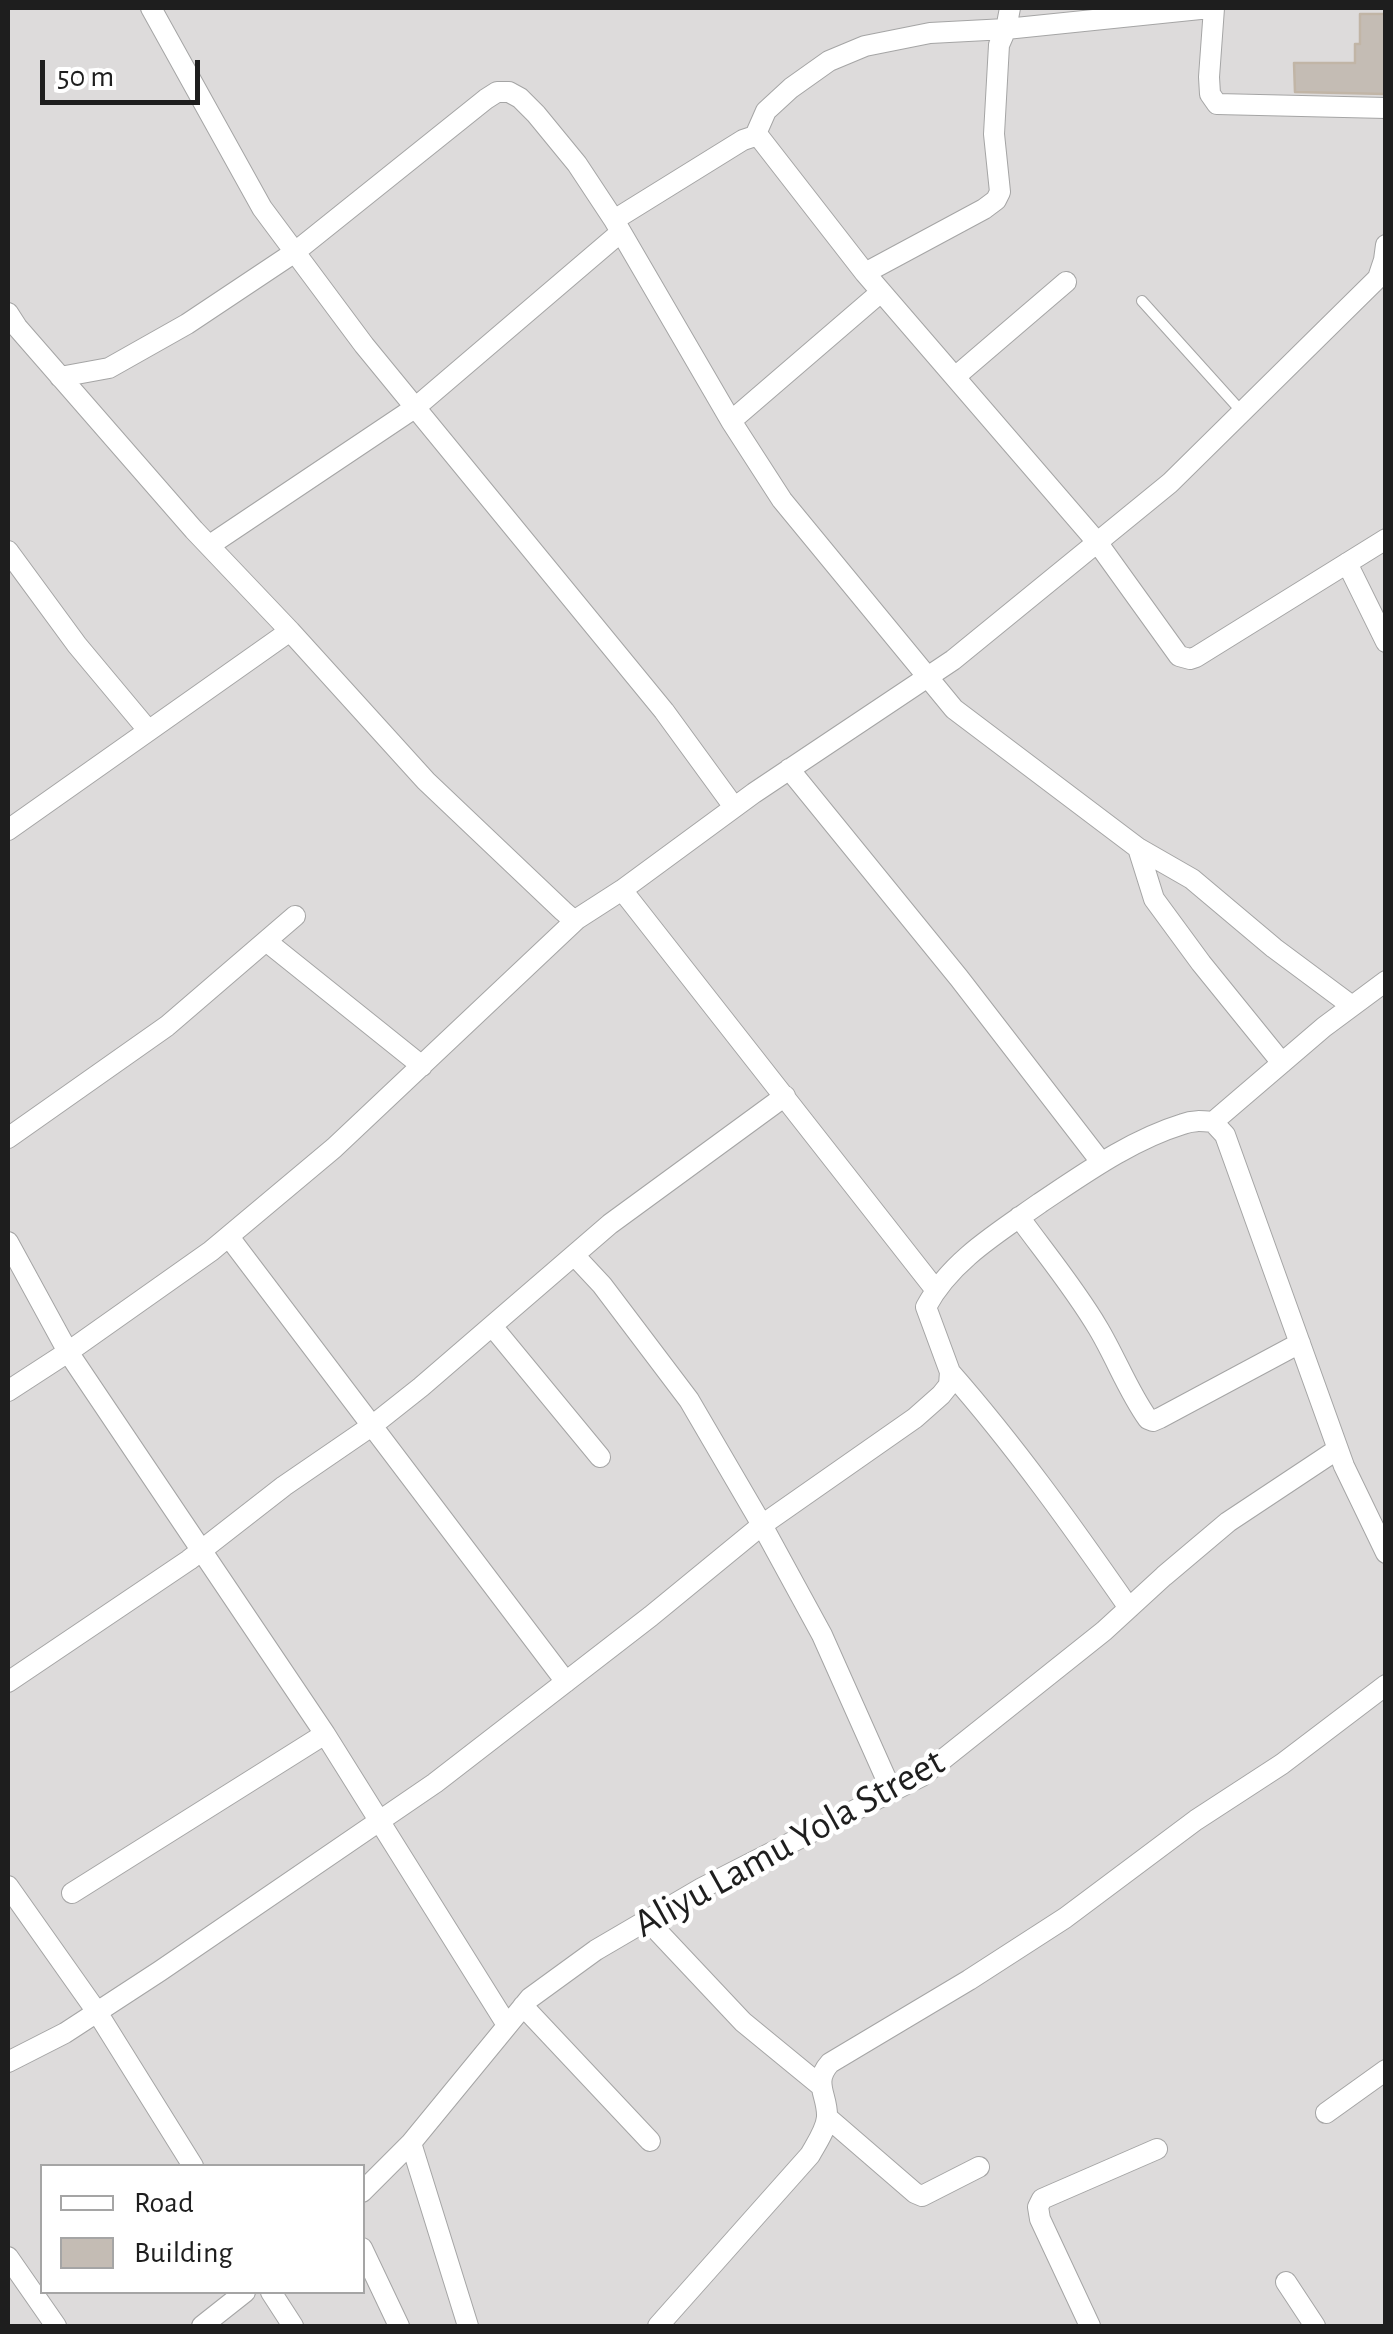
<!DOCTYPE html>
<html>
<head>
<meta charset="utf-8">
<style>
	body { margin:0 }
	#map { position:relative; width:1393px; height:2334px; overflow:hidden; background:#f0ede4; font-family:"Alegreya Sans",sans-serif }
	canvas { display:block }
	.frame { position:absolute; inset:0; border:10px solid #1e1e1e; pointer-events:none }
	.legend { position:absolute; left:40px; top:2164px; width:325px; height:130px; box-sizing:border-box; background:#fff; border:2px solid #a5a5a5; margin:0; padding:12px 18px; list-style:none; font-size:30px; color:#1e1e1e }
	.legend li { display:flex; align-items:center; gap:20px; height:50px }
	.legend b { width:50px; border:2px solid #a5a5a5 }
	.scale { position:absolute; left:40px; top:60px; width:160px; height:45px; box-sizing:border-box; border:5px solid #1e1e1e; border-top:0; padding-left:12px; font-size:30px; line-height:35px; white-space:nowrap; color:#1e1e1e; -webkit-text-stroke:8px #fff; paint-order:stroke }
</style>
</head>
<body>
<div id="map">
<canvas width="1393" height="2334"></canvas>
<div class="frame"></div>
<ul class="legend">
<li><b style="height:12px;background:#fff"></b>Road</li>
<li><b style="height:28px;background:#c4bcb4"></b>Building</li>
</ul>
<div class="scale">50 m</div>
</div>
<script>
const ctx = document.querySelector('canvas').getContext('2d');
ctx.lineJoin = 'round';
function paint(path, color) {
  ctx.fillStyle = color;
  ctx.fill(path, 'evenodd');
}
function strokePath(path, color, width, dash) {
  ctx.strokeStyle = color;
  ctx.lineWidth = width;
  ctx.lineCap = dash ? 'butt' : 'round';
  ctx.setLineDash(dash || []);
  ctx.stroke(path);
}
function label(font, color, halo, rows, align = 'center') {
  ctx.font = font + ' "Alegreya Sans",sans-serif';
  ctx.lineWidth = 9;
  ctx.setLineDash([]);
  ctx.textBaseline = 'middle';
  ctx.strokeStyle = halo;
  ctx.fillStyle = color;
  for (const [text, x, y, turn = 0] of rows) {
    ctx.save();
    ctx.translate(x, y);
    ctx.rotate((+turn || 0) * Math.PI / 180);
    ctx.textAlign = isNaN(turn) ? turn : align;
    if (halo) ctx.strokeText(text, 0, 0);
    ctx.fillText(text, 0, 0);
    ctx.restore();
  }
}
paint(new Path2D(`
	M8 8H1385V2326H8ZM42 2166H362V2292H42Z`), '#dddbdb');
const building = new Path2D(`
	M1360 14H1386V94L1295 92 1294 63H1355V44H1360Z`);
paint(building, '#c4bcb4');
strokePath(building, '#c1b5a6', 2.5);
const lane = new Path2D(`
	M1142 301 1242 412`);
const street = new Path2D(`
	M151 8 262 208 364 345 664 711 734 807
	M1214 8 1209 77 1210 94 1217 104 1386 108
	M755 136 766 111 791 88 829 61 865 46 930 33 1006 29 1210 8
	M614 220 743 140 755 136 760 138 865 273 1097 542 1179 656 1190 659 1196 657 1386 539
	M865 273 984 209 996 200 1000 192 994 134 999 45 1006 29 1010 8
	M8 313 17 327 194 530 290 631 426 781 563 911 570 917 577 919 622 890 754 793 953 660 1170 483 1378 278 1384 260 1386 245
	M60 377 109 368 187 324 295 252 486 99 497 92H509L520 98 536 114 577 164 614 220 731 421 782 500 954 709 1138 848 1192 879 1274 948 1352 1006
	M955 377 1066 282
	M731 421 881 292
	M210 545 416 407 621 232
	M8 551 77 645 148 730
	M1347 563 1386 642
	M789 769 959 978 1101 1162
	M8 830 290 631
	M1138 848 1154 899 1201 963 1282 1063
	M622 890 935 1289
	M266 941 422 1066
	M1213 1122 1324 1027 1386 981
	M8 1138 167 1026 295 916
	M1019 1217C1046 1254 1075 1289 1098 1328 1116 1358 1128 1391 1148 1419L1153 1421 1160 1418 1300 1343
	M229 1237 566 1682
	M8 1242 68 1352 325 1734 507 2025
	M574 1255 602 1285 689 1400 762 1525 822 1635 892 1792
	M492 1326 600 1457
	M950 1372C1015 1446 1072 1526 1129 1608
	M8 1391 68 1352 211 1251 334 1148 577 919
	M8 1682 189 1560 284 1486 373 1425 421 1387 610 1224 785 1096
	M8 1886 97 2012 193 2166
	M72 1893 325 1734
	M647 1920 743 2022 821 2086
	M523 2006 650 2141
	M8 2062 65 2033 160 1971 435 1783 651 1616 762 1525 915 1418 941 1395 949 1385 950 1372 926 1307C950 1261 999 1232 1040 1203 1085 1173 1131 1140 1183 1124 1193 1120 1202 1121 1213 1122L1225 1135 1344 1466 1386 1553
	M1326 2113 1386 2070
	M827 2117 915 2193 922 2196 979 2167
	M411 2143 468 2326
	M362 2192 411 2143 530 1998 596 1950 702 1888 922 1776 1104 1631 1164 1576 1228 1522 1338 1449
	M362 2248 399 2326
	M8 2257 56 2326
	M1286 2282 1315 2326
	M271 2292 293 2326
	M202 2326 245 2292
	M658 2326 810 2155C816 2144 826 2130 827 2117 828 2095 812 2083 830 2063L969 1980 1065 1918 1196 1820 1282 1764 1386 1685
	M1090 2326 1040 2219 1038 2207 1042 2199 1157 2149`);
strokePath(lane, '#a5a5a5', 12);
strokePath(street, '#a5a5a5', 22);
strokePath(lane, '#fff', 10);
strokePath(street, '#fff', 20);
label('40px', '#1e1e1e', '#fff', [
	["Aliyu Lamu Yola Street",789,1843,-29]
]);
</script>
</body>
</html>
